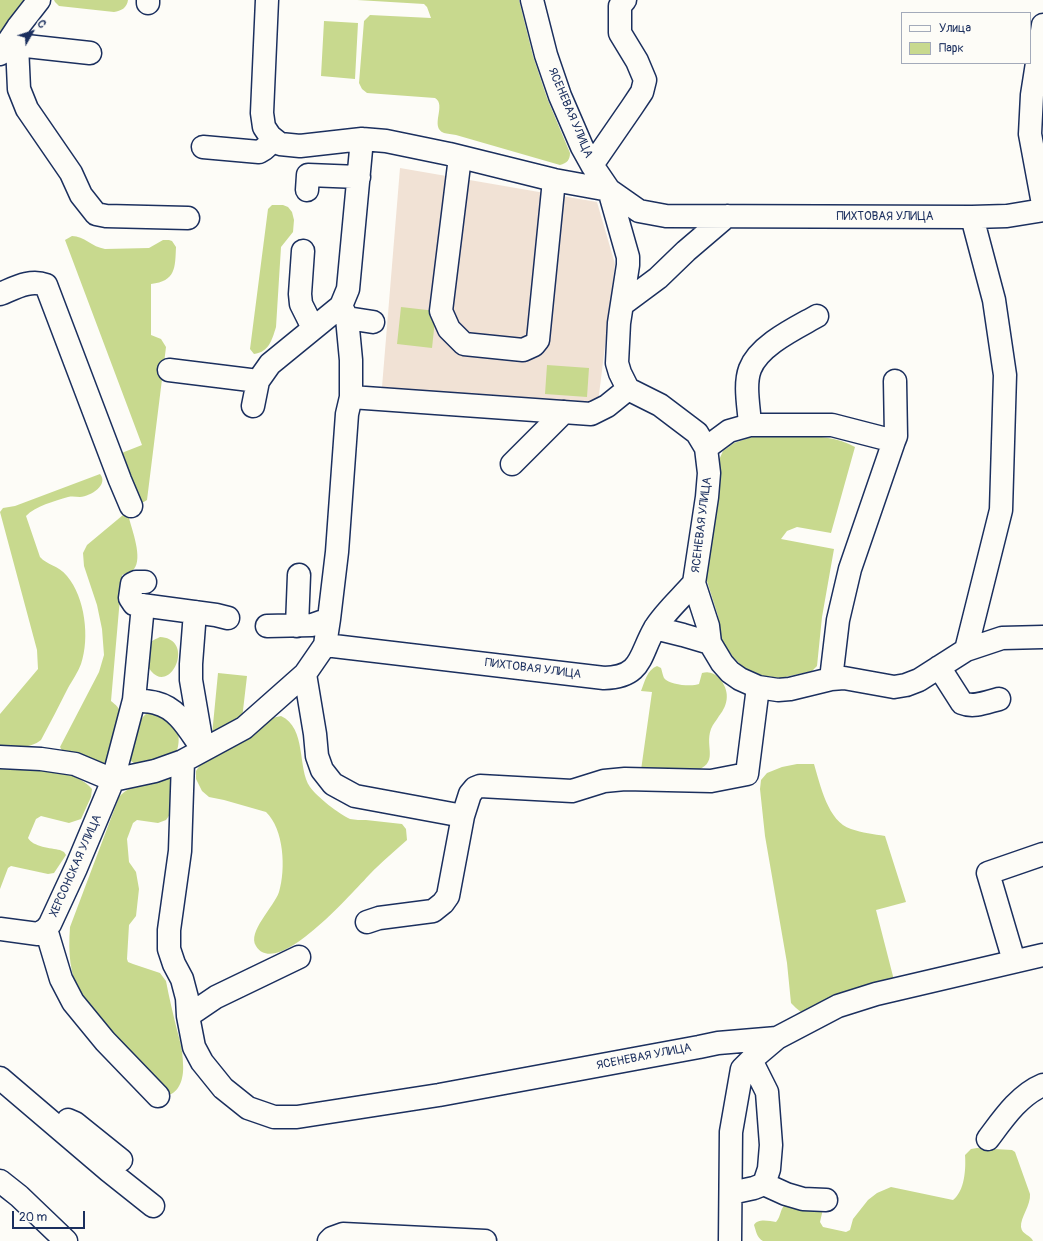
<!DOCTYPE html>
<html>
<head>
<meta charset="utf-8">
<style>
	body { margin:0 }
	#map { position:relative; width:1043px; height:1241px; overflow:hidden; background:#fdfcf7; font-family:Pangolin,sans-serif }
	canvas { display:block }
	.legend { position:absolute; left:901px; top:12px; width:130px; height:52px; box-sizing:border-box; background:#fdfcf7; border:1px solid #a3aaba; margin:0; padding:5px 7px; list-style:none; font-size:12px; color:#1b2f5e }
	.legend li { display:flex; align-items:center; gap:8px; height:20px }
	.legend b { width:20px; border:1px solid #a3aaba }
	.north { position:absolute; left:12px; top:12px; width:40px; height:40px; -webkit-text-stroke:3px #fdfcf7; paint-order:stroke; rotate:51deg; font-size:11px; font-weight:700; line-height:16px; text-align:center; color:#1b2f5e }
	.north::after { content:''; display:block; margin:auto; width:14px; height:18px; background:#1b2f5e; clip-path:polygon(50% 0,100% 100%,50% 72%,0 100%) }
	.scale { position:absolute; left:12px; top:1211px; width:73px; height:18px; box-sizing:border-box; border:2px solid #1b2f5e; border-top:0; padding-left:5px; font-size:12px; line-height:14px; white-space:nowrap; color:#1b2f5e; -webkit-text-stroke:3px #fdfcf7; paint-order:stroke }
</style>
</head>
<body>
<div id="map">
<canvas width="1043" height="1241"></canvas>
<ul class="legend">
<li><b style="height:5px;background:#fdfcf7"></b>Улица</li>
<li><b style="height:11px;background:#c8d98e"></b>Парк</li>
</ul>
<div class="north">С</div>
<div class="scale">20 m</div>
</div>
<script>
const ctx = document.querySelector('canvas').getContext('2d');
ctx.lineJoin = 'round';
function paint(path, color) {
  ctx.fillStyle = color;
  ctx.fill(path, 'evenodd');
}
function strokePath(path, color, width, dash) {
  ctx.strokeStyle = color;
  ctx.lineWidth = width;
  ctx.lineCap = dash ? 'butt' : 'round';
  ctx.setLineDash(dash || []);
  ctx.stroke(path);
}
function label(font, color, halo, rows, align = 'center') {
  ctx.font = font + ' Pangolin,sans-serif';
  ctx.lineWidth = 3.5;
  ctx.setLineDash([]);
  ctx.textBaseline = 'middle';
  ctx.strokeStyle = halo;
  ctx.fillStyle = color;
  for (const [text, x, y, turn = 0] of rows) {
    ctx.save();
    ctx.translate(x, y);
    ctx.rotate((+turn || 0) * Math.PI / 180);
    ctx.textAlign = isNaN(turn) ? turn : align;
    if (halo) ctx.strokeText(text, 0, 0);
    ctx.fillText(text, 0, 0);
    ctx.restore();
  }
}
paint(new Path2D(`
	M400 168 597 202 615 264 598 403 464 394 382 387Z`), '#f1e2d5');
paint(new Path2D(`
	M0 0H25L0 32Z
	M54 0H128C127 8 121 11 114 12L59 6 55 2Z
	M357 0H519L533 56 547 98 570 153C570 160 567 163 560 165L456 135C452 134 447 134 444 133 429 127 447 105 435 98L367 93 362 89 359 83 364 21 370 15 431 18 427 7 424 4Z
	M324 21 358 23 355 79 321 76Z
	M272 205H283L288 207 292 212 294 220 293 232 281 247 276 327C272 340 269 352 254 354L250 349 268 209Z
	M72 236C84 236 92 247 105 249L149 248 163 240H169L172 241 176 247C175 268 176 281 151 284V335L161 339 166 347 147 500 142 503 140 502 119 454 142 445 65 240Z
	M401 307 436 311 432 348 397 344Z
	M547 365 589 368 587 397 545 394Z
	M755 436C785 436 830 432 855 447L831 533 797 527 787 531 781 539 834 549 822 617 817 666 812 671 781 678 764 676 745 669 733 657 721 639 718 616 706 578 719 493V460L723 451 734 443Z
	M100 474C109 485 91 496 80 497 76 497 73 496 68 497 55 501 35 506 26 516L40 557C47 565 58 565 67 576 85 597 90 638 81 664 78 672 72 681 68 688 59 706 50 723 41 740 30 749 13 747 0 748V714L38 669 37 650 0 512 3 508 15 506Z
	M123 515H126L129 518C132 530 143 558 134 569 131 572 126 573 122 575L111 701C116 705 120 708 120 714L109 757 106 762 102 764 63 752 60 747 99 672 104 655 102 629 97 605 84 566 83 553 87 545Z
	M160 637C196 639 171 695 151 671 146 665 147 651 150 644 152 640 156 639 160 637Z
	M657 666 661 668C662 671 663 676 664 678 669 685 692 687 699 684L702 673C709 671 714 673 719 678 730 690 729 704 719 716 716 721 713 724 711 729 704 748 721 763 693 772L641 770 652 692 641 691C645 681 647 670 657 666Z
	M218 673 247 676 242 719 212 735Z
	M151 711 177 726C179 734 181 751 172 756 167 759 144 763 137 765L131 761 130 756C134 740 135 718 151 711Z
	M281 716C307 728 297 768 310 787 316 796 340 815 350 819 355 820 361 820 366 820 378 821 390 823 402 824L406 829 407 840C397 849 386 858 376 868 360 883 278 982 256 946 247 932 274 907 279 892 286 869 284 829 266 812L224 800 209 797 202 791 196 779V771L200 765 250 737 272 718Z
	M797 764H814C820 784 828 822 851 829 862 833 874 834 885 836L906 902 876 910 895 984 801 1012 796 1008 791 1003 787 963 765 836 760 789 761 780 767 773 782 767Z
	M23 766C45 770 77 771 92 789L91 797 81 819 69 823 41 816 36 819 28 838C33 847 51 848 60 850L64 852 66 855 54 873 48 874 11 866 8 868 0 889V769Z
	M167 776 172 778 176 806 166 820 158 823 137 820 133 823 127 839 129 862 136 872 139 889 136 916 129 925 127 959 128 962 133 964 160 973 166 981C169 997 173 1014 177 1030 180 1041 183 1052 183 1064 184 1075 181 1091 169 1095L164 1092 80 997C70 972 68 954 70 927L119 797C132 783 150 781 167 776Z
	M977 1148 1012 1150 1015 1152 1030 1194C1031 1205 1020 1218 1021 1227 1022 1235 1031 1235 1033 1241H763C757 1238 756 1231 754 1225 758 1218 769 1221 776 1222 782 1215 779 1209 787 1203L823 1209 820 1222 823 1227 846 1232 850 1230 853 1219 868 1200 877 1193 891 1187 953 1200C965 1191 966 1168 965 1155L971 1149Z`), '#c8d98e');
const minor = new Path2D(`
	M267 0 262 113 264 127 270 136 280 144 300 146 362 139 386 141 449 154 554 180 609 190 639 211 666 216 972 217 1007 216 1043 210
	M532 0 546 55 560 96 582 147 592 165 609 190 628 257V265L619 323 617 363 620 373 628 389 660 405 697 433 706 448 709 473 707 497 694 583 708 626 710 643 722 663 730 672 740 679 758 687 778 690 790 689 831 679 844 678 894 687 906 685 919 680 966 650 1002 638 1043 637
	M148 3V0
	M1043 25 1032 95 1030 134 1043 204
	M18 27 17 45 19 89 27 109 71 173 81 195 96 214 106 216 188 218
	M17 45 90 53
	M0 54 18 27 39 0
	M203 147 259 152 264 149 274 140
	M460 157 441 311 449 329 464 344 523 350 534 345 538 340 554 180
	M592 165 632 107 642 92 645 80 637 61 620 33V6L625 0
	M307 190 308 175 359 177
	M303 251 300 294 301 304 313 328
	M0 294C15 288 30 279 46 285L120 480 131 506
	M623 304 658 278 686 251 727 216
	M347 318 373 322
	M169 370 258 381 253 406
	M258 381 270 364 341 306 348 289 362 139
	M351 397 591 414 607 406 628 389
	M750 425C749 407 744 385 750 369 759 345 796 328 817 316
	M894 441 896 436 895 381
	M706 448 729 431 750 425H832L894 441 850 569 838 620 831 679
	M512 464 564 412
	M145 582H136L132 584 130 598 134 604 216 615 228 618
	M195 612 191 664V680L203 750
	M267 626 312 625 329 619
	M297 626 299 575
	M655 628 683 635 710 643
	M325 645 604 678C643 677 639 655 655 628 665 612 681 598 694 583
	M966 650 1001 510 1005 375 994 300 972 217
	M939 667 962 703C974 708 987 702 999 699
	M305 674 315 734 317 756 322 770 333 784 355 796 463 816
	M134 700C142 701 149 701 156 703 177 708 188 728 199 744
	M0 757 41 759 75 764 113 780 155 771 183 761 244 728 305 674 325 645 329 619 337 552 347 414 351 397V360L347 318 341 306
	M183 761 180 851 169 930V949L174 964 182 979 187 998 188 1016 194 1047 202 1062 223 1088 248 1108 274 1117H297L439 1095 699 1047 718 1043 777 1038
	M367 922 379 918 433 911 443 903 448 896 463 816 470 794 475 788 480 786 572 791 604 781 625 779 711 781 747 774 758 687
	M0 929 38 934 46 929 50 924 76 868 113 780 134 700 143 605
	M46 929 61 979 73 1002 105 1041 158 1096
	M1014 961 988 873 1043 854
	M188 1016 216 997 299 957
	M751 1060 767 1092 771 1145 769 1169 764 1184
	M0 1078 109 1171 153 1206
	M68 1120 75 1123 121 1160
	M988 1139C1003 1119 1019 1095 1043 1085
	M0 1181 19 1196 66 1241
	M731 1193 754 1188 764 1184 786 1194 803 1199 826 1200
	M329 1241 332 1238 343 1234 485 1241
	M730 1241 731 1132 742 1069 751 1060 777 1038 838 1006 876 994 1043 955`);
strokePath(minor, '#1b2f5e', 25);
strokePath(minor, '#fdfcf7', 22);
label('12px', '#1b2f5e', '#fdfcf7', [
	["ЯСЕНЕВАЯ УЛИЦА",570,113,67],
	["ПИХТОВАЯ УЛИЦА",885,217],
	["ЯСЕНЕВАЯ УЛИЦА",702,525,-83],
	["ПИХТОВАЯ УЛИЦА",533,669,7],
	["ХЕРСОНСКАЯ УЛИЦА",76,866,-66],
	["ЯСЕНЕВАЯ УЛИЦА",644,1057,-11]
]);
</script>
</body>
</html>
